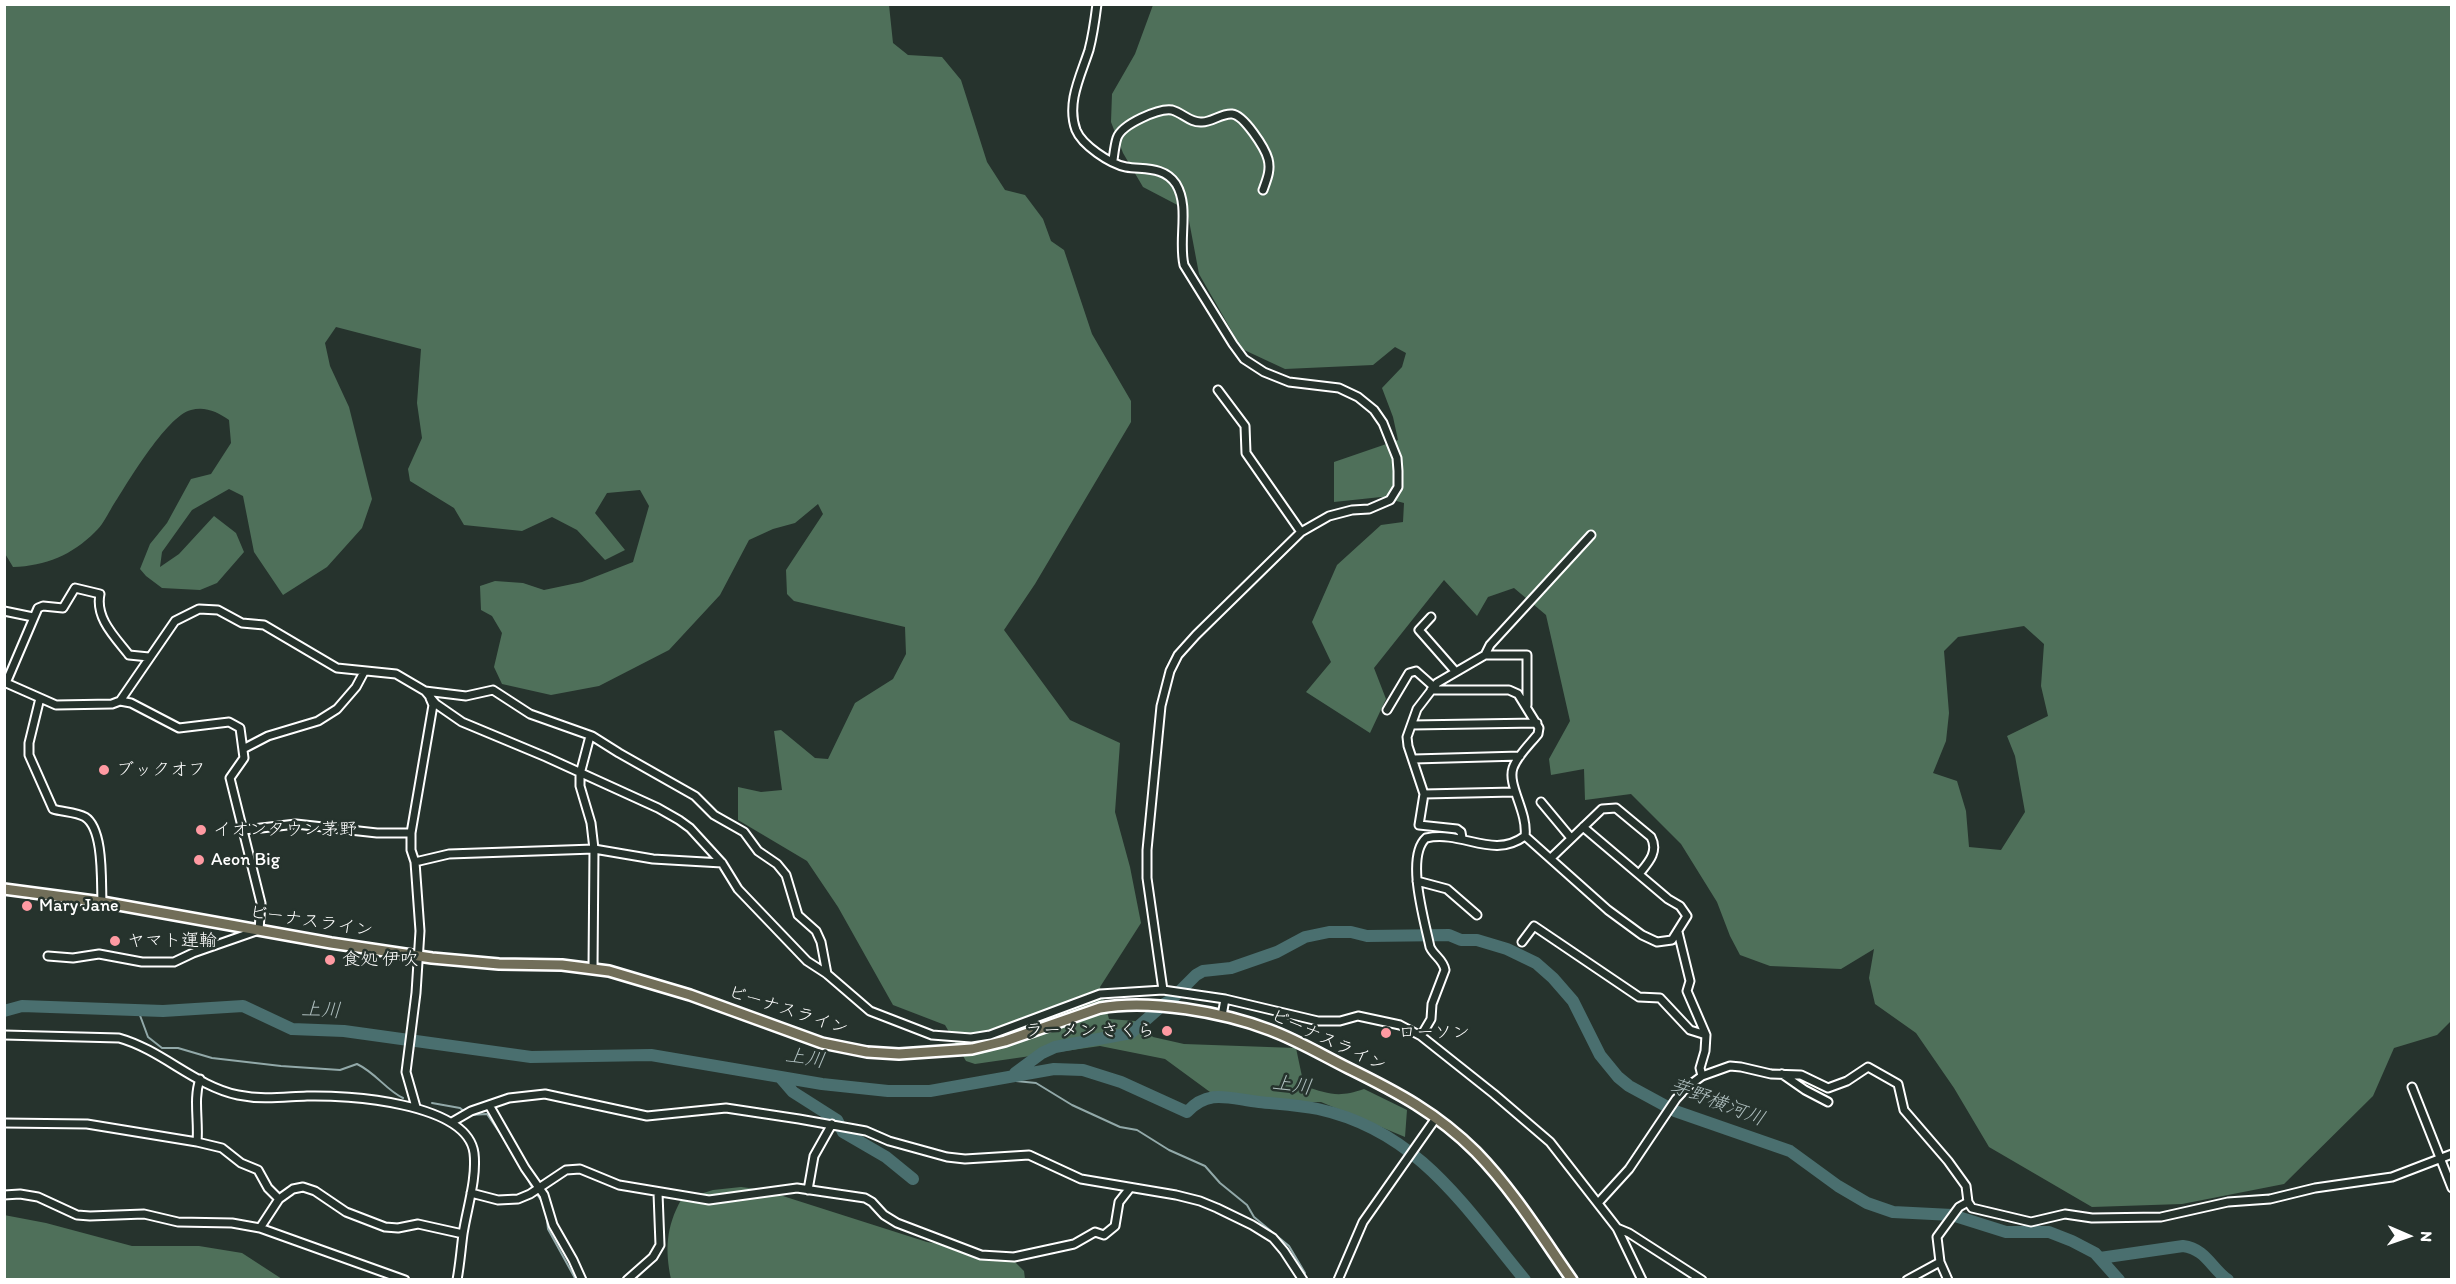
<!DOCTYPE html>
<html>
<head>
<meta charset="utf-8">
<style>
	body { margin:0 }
	#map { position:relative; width:2456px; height:1284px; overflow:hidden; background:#26332d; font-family:Itim,sans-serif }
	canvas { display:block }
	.frame { position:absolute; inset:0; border:6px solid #fff; pointer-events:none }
	.north { position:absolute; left:2378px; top:1206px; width:60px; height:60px; -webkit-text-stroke:4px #26332d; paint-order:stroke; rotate:92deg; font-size:16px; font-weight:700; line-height:24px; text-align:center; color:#fff }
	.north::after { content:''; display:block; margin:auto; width:21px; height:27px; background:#fff; clip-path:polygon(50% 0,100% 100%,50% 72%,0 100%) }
</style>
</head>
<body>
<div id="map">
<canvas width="2456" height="1284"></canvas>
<div class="frame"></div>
<div class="north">N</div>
</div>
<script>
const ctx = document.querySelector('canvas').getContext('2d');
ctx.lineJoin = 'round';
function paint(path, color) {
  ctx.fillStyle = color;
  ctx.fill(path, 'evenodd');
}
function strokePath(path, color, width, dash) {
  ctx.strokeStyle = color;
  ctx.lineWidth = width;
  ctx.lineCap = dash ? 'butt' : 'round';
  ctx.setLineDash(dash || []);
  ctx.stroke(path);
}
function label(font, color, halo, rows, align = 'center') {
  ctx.font = font + ' Itim,"Klee One",sans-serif';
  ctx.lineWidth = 5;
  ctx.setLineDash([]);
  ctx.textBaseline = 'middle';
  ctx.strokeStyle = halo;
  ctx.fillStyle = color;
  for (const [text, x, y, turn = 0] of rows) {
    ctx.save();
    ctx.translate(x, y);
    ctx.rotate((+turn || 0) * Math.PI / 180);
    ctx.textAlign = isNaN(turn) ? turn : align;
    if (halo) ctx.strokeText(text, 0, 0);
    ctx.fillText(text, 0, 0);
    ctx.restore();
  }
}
paint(new Path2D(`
	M4 5H889L893 43 908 55 942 57 961 80 987 162 1005 190 1025 195 1043 219 1051 241 1064 250 1092 334 1131 401V422L1035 584 1004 630 1070 720 1120 743 1115 812 1130 867 1141 923 1100 987 1109 1019 1135 1021 1153 1037 1184 1044 1296 1048 1304 1086C1329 1094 1338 1098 1364 1089L1407 1110 1405 1137 1321 1102 1263 1103 1210 1092 1165 1059 1100 1046 975 1064 966 1061 945 1025 893 1005 838 907 807 861 738 820V787L761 792 782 790 774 731 781 730 815 758 828 759 855 703 893 679 906 654 905 627 794 601 787 594 786 570 823 514 818 504 795 523 773 529 749 540 720 595 669 650 599 686 551 695 502 684 494 667 502 633 492 616 481 610 480 586 495 581 523 583 544 590 582 582 633 562 649 506 640 490 607 493 595 513 625 550 605 560 577 530 552 517 522 531 464 525 454 508 410 481 408 469 422 438 417 403 421 349 336 327 325 343 330 366 349 407 372 499 362 528 327 567 283 595 254 552 243 496 229 489 192 510 162 552 160 567 179 554 214 516 236 533 244 552 217 583 200 590 162 588 146 576 140 569 150 544 167 523 191 479 211 474 231 443 229 420C218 412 205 406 191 410 166 416 125 487 111 509 106 517 102 526 95 532 72 555 46 566 13 567L4 552Z
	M1153 5H2451V1021L2437 1035 2394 1048 2373 1096 2284 1184 2182 1204 2092 1207 1989 1147 1954 1088 1916 1033 1875 1004 1869 978 1874 949 1841 969 1770 966 1740 955 1730 936 1717 902 1681 844 1631 794 1585 800 1584 769 1551 775 1549 759 1570 721 1546 615 1514 588 1488 597 1477 616 1444 580 1374 668 1386 699 1370 733 1306 692 1331 662 1312 622 1337 565 1381 525 1403 522 1404 503 1381 497 1334 502V462L1398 440 1393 417 1382 388 1402 367 1406 353 1395 347 1373 365 1285 369 1242 349 1199 274 1187 210 1143 187 1123 153 1111 122 1112 94 1135 54ZM2024 626 2044 644 2041 686 2048 716 2007 736 2015 756 2025 812 2001 850 1969 847 1966 811 1957 781 1933 773 1946 741 1949 713 1944 651 1958 637Z
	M741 1187 764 1190 927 1242 988 1252 1013 1260 1024 1271 1025 1279H671C665 1250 666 1227 681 1200L713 1190Z
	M4 1215 46 1223 132 1246H199L242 1253 282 1279H5Z`), '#4f705a');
strokePath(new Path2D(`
	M138 1010 148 1037 162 1048H178L212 1058 281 1066 340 1070 357 1064C376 1073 386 1090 403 1098
	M1009 1077 1016 1081 1036 1083 1072 1105 1120 1127 1137 1130 1169 1150 1205 1166 1220 1183 1247 1205 1254 1217 1289 1246 1305 1273
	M432 1103 460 1108 465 1112
	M470 1115 487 1114 508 1145
	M520 1165 533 1189
	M536 1193 543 1203
	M546 1212 548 1229 576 1280`), '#92a9a9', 2);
strokePath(new Path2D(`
	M4 1011 22 1006 163 1011 243 1006 292 1029 344 1031 531 1057 651 1055 822 1084 888 1091H930L1054 1069 1083 1070 1121 1082 1187 1112C1209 1088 1230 1099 1259 1102 1278 1104 1299 1105 1318 1109 1418 1131 1464 1206 1525 1280
	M1015 1073 1042 1053 1055 1047 1131 1033 1164 1004 1171 1000 1196 975 1203 971 1231 968 1277 952 1305 937 1329 932H1351L1367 936 1449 935 1461 940H1477L1507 949 1536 963 1553 978 1573 1001 1600 1055 1618 1077 1629 1086 1675 1111 1790 1151 1838 1186 1867 1203 1893 1212 1952 1215 2006 1232H2049L2072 1241 2095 1253 2119 1280
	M780 1077 793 1092 837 1120 843 1132 886 1157 913 1179
	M2100 1258 2183 1246C2206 1249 2211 1268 2228 1280`), '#4a6f6f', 12);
const minor = new Path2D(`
	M1097 4C1095 20 1093 35 1089 50 1081 75 1066 103 1076 130 1082 145 1110 164 1126 167 1144 170 1164 166 1176 184 1190 207 1178 239 1184 265L1233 344 1244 359 1264 372 1289 382 1339 388 1358 397 1374 410 1383 423 1397 458 1398 471V487L1390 500 1369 509 1352 510 1329 516 1301 532 1196 635 1178 655 1170 671 1161 706 1147 850V878L1163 990
	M1113 160C1114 153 1115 144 1117 138 1122 124 1159 108 1172 110 1183 113 1190 123 1202 122 1212 122 1222 113 1232 114 1244 115 1265 148 1268 159 1271 170 1267 179 1263 190
	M1218 390 1245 426 1246 453 1301 532
	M4 611 33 617
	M1431 617 1419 630 1455 671
	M1485 655H1527V705
	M4 682 56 705 112 704 120 701 131 703 179 728 229 722 240 728 244 758 230 778 261 903 259 930 193 953 174 962H142L99 954 73 958 48 956
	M6 683 38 608 43 606 63 608 75 588 100 594C95 618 115 637 129 655L149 657
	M425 691 436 704 462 722 546 757 658 808 679 820 690 828 722 863 738 889 807 961 827 974 870 1011 932 1035 971 1038 990 1035 1100 994 1163 990 1225 999 1318 1021H1340L1358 1016 1400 1025 1421 1036 1494 1094 1550 1142 1617 1228 1642 1280
	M40 698 29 743V755L53 809C62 812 76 812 85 817 104 829 101 881 102 902
	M120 701 175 621 199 609 218 610 242 623 264 625 337 668 396 674 425 691 466 696 493 690 530 714 592 736 619 753 695 796 714 815 744 832 758 851 777 864 786 875 798 915 816 931 821 942 827 974
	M1387 710 1409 673 1416 671 1434 687
	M1412 725 1537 723
	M590 736 580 774V786L591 823 594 849 593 968
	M243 749 268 736 318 721 337 709 356 687 364 672
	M1414 759 1520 756
	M1424 794 1514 792
	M1541 802 1571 838
	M244 830 296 824 377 833H411
	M1525 836 1608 910 1642 935 1657 942 1672 940 1687 916 1680 906 1668 899 1583 827
	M1462 838 1461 832 1457 829 1419 825 1424 794 1408 746 1407 737 1417 709 1437 683 1485 655 1490 645 1591 535
	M1551 858 1602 809 1616 808 1651 837C1659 852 1648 863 1639 874
	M415 862 449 854 594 849 653 859 722 863
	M1417 881 1447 889 1477 915
	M1678 932 1690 981 1687 991 1706 1035 1705 1051 1700 1068 1702 1076
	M1522 942 1534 926 1639 997 1660 998 1690 1030 1706 1035
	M1222 1016 1225 999
	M4 1035 119 1038C162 1050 195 1086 238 1095 263 1100 282 1097 307 1096 346 1095 467 1102 474 1153 477 1179 467 1208 463 1234 461 1249 460 1264 457 1280
	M1421 1036 1431 1019 1432 1004 1445 970C1443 959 1434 956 1430 947 1425 922 1405 857 1426 838 1464 830 1492 860 1525 836 1528 812 1507 785 1513 768 1517 756 1530 744 1538 734L1539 728 1518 694 1509 690H1431
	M1782 1074 1805 1090 1828 1102
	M2412 1087 2452 1188
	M489 1105 525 1168 544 1195 553 1225 573 1260 582 1280
	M416 1107 406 1072 416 993 420 931 415 862 411 850V833L433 705 430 698
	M452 1122 471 1111 509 1098 545 1094 647 1116 726 1108 799 1119 866 1131 889 1141 947 1157 965 1159 1029 1155 1081 1179 1176 1195 1200 1201 1217 1208 1252 1225 1273 1238 1284 1251 1303 1280
	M4 1123 87 1124 197 1142 222 1148 241 1163 258 1170 268 1188 279 1199
	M197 1142C199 1121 193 1099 200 1079
	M808 1190 814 1156 832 1124
	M471 1193 498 1200 518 1199 530 1194 566 1170 580 1169 619 1185 709 1200 797 1188 865 1198 872 1202 884 1215 897 1223 981 1255 1014 1257 1074 1244 1095 1232 1104 1235 1115 1226 1119 1202 1130 1188
	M4 1195 20 1194 38 1197 77 1215 90 1216 144 1214 178 1222 232 1223 260 1228 405 1280
	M1598 1203 1629 1169 1676 1099 1687 1087 1702 1076 1730 1066 1741 1067 1771 1074 1801 1075 1828 1088 1847 1081 1868 1067 1898 1084 1904 1110 1948 1161 1966 1186 1968 1202 1972 1208 2031 1222 2065 1214 2092 1218 2161 1217 2228 1202 2270 1199 2315 1188 2392 1177 2452 1154
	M260 1228 279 1199 293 1189 303 1187 315 1191 346 1212 385 1227 398 1228 418 1224 463 1234
	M1617 1228 1629 1233 1702 1280
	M627 1280 653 1257 660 1245 658 1193
	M1338 1280 1363 1222 1436 1118
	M1907 1280 1940 1262
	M1948 1280 1940 1262 1937 1237 1959 1207 1968 1202`);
const major = new Path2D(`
	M4 889 102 902 331 943 432 958 499 964 562 965 609 971 690 995 822 1043 867 1052 899 1054 972 1049 1005 1041 1100 1008C1150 999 1223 1012 1270 1030 1297 1040 1322 1055 1348 1068 1397 1092 1437 1113 1476 1152 1513 1190 1542 1237 1572 1280`);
strokePath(minor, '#fff', 11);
strokePath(major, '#fff', 14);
strokePath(minor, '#26332d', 7);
strokePath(major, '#716e59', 9);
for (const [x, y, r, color] of [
	[104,770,6,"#ff9aa2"],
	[201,830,6,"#ff9aa2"],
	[199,860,6,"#ff9aa2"],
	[27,906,6,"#ff9aa2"],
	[115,941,6,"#ff9aa2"],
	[330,960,6,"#ff9aa2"],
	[1167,1031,6,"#ff9aa2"],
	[1386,1033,6,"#ff9aa2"]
]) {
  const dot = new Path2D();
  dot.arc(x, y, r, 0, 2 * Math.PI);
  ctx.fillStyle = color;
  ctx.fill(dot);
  strokePath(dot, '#26332d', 2);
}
label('18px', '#fff', '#26332d', [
	["ブックオフ",116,770],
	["イオンタウン茅野",213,830],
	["Aeon Big",211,860],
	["Mary Jane",39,906],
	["ヤマト運輸",127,941],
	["食処 伊吹",342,960],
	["ラーメン さくら",1155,1031,"right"],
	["ローソン",1398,1033]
], 'left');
label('18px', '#fff', '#26332d', [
	["ビーナスライン",311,922,9],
	["ビーナスライン",788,1011,18],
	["ビーナスライン",1328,1041,25]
]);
label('italic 20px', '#aebebe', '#26332d', [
	["上川",321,1011,3],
	["上川",805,1059,9],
	["上川",1292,1086,8],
	["芽野横河川",1717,1103,21]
]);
</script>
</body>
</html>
